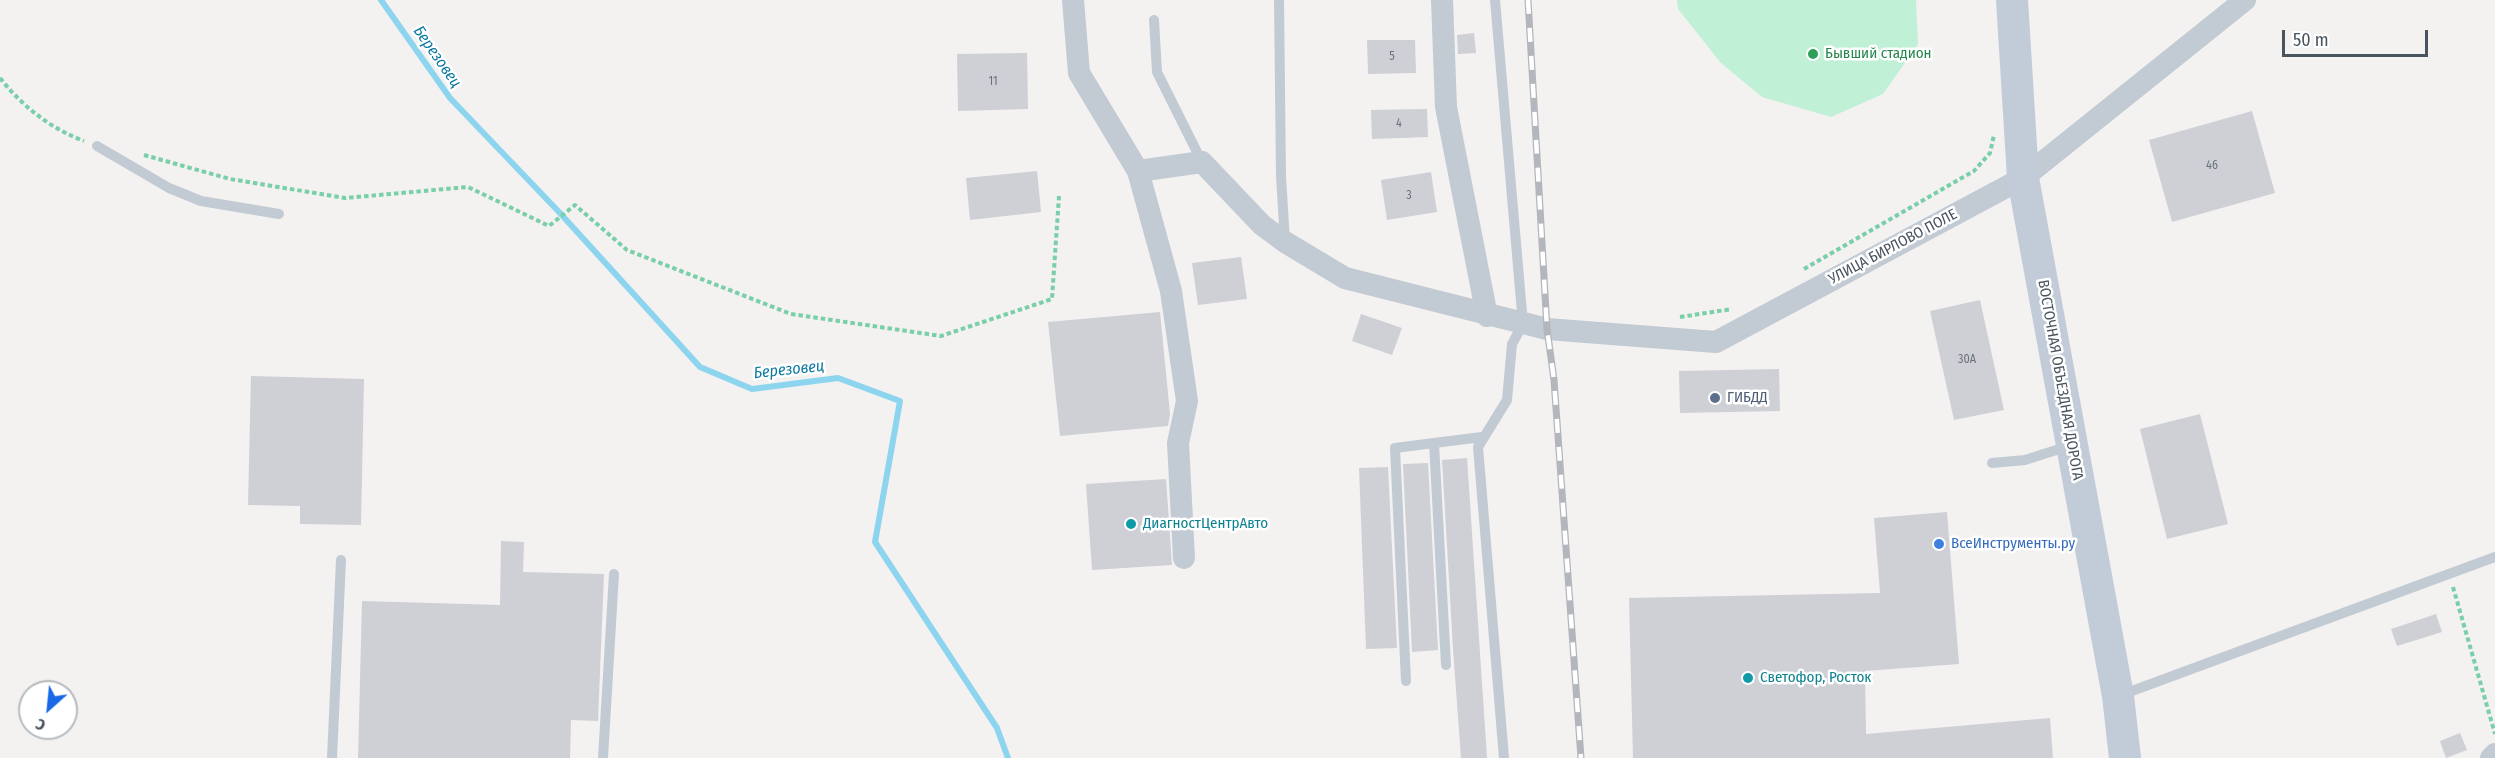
<!DOCTYPE html>
<html>
<head>
<meta charset="utf-8">
<style>
	body { margin:0 }
	#map { position:relative; width:2495px; height:758px; overflow:hidden; background:#f4f1f1; font-family:"Fira Sans Condensed",sans-serif }
	canvas { display:block }
	.north { position:absolute; left:18px; top:680px; width:60px; height:60px; box-sizing:border-box; background:#fff; border:2px solid #b6bbbf; border-radius:50%; rotate:207deg; font-size:16px; font-weight:700; line-height:24px; text-align:center; color:#49545f }
	.north::after { content:''; display:block; margin:auto; width:21px; height:27px; background:#1769e8; clip-path:polygon(50% 0,100% 100%,50% 72%,0 100%) }
	.scale { position:absolute; left:2282px; top:30px; width:146px; height:27px; box-sizing:border-box; border:3px solid #49545f; border-top:0; padding-left:8px; font-size:18px; line-height:21px; white-space:nowrap; color:#49545f; -webkit-text-stroke:4px #fff; paint-order:stroke }
</style>
</head>
<body>
<div id="map">
<canvas width="2495" height="758"></canvas>
<div class="north">С</div>
<div class="scale">50 m</div>
</div>
<script>
const ctx = document.querySelector('canvas').getContext('2d');
ctx.lineJoin = 'round';
function paint(path, color) {
  ctx.fillStyle = color;
  ctx.fill(path, 'evenodd');
}
function strokePath(path, color, width, dash) {
  ctx.strokeStyle = color;
  ctx.lineWidth = width;
  ctx.lineCap = dash ? 'butt' : 'round';
  ctx.setLineDash(dash || []);
  ctx.stroke(path);
}
function label(font, color, halo, rows, align = 'center') {
  ctx.font = font + ' "Fira Sans Condensed",sans-serif';
  ctx.lineWidth = 5;
  ctx.setLineDash([]);
  ctx.textBaseline = 'middle';
  ctx.strokeStyle = halo;
  ctx.fillStyle = color;
  for (const [text, x, y, turn = 0] of rows) {
    ctx.save();
    ctx.translate(x, y);
    ctx.rotate((+turn || 0) * Math.PI / 180);
    ctx.textAlign = isNaN(turn) ? turn : align;
    if (halo) ctx.strokeText(text, 0, 0);
    ctx.fillText(text, 0, 0);
    ctx.restore();
  }
}
paint(new Path2D(`
	M1677 0H1916L1918 44 1883 94 1831 117 1762 97 1721 63 1678 9Z`), '#c0f0d5');
strokePath(new Path2D(`
	M381 0 450 98 559 212 700 367 752 389 838 378 900 401 875 542 997 728 1008 758`), '#8dd5ee', 6);
paint(new Path2D(`
	M1474 33 1476 53 1458 54 1457 35Z
	M1367 40H1415L1416 73 1368 74Z
	M1027 53 1028 109 958 111 957 54Z
	M1427 109 1428 137 1372 139 1371 110Z
	M2252 111 2275 193 2172 222 2149 140Z
	M1037 171 1041 212 970 220 966 178Z
	M1431 172 1437 212 1387 220 1381 180Z
	M1241 257 1247 299 1198 305 1192 263Z
	M1980 300 2004 410 1954 420 1930 311Z
	M1160 312 1170 414 1168 426 1060 436 1048 322Z
	M1361 314 1402 328 1392 355 1352 341Z
	M1779 369 1780 411 1680 413 1679 371Z
	M251 376 364 379 361 525 300 524V506L248 505Z
	M2200 414 2228 524 2167 539 2140 429Z
	M1467 458 1487 758H1461L1453 649 1442 460Z
	M1428 463 1438 650 1412 652 1403 464Z
	M1388 467 1397 648 1366 649 1359 468Z
	M1166 479 1172 565 1092 570 1086 484Z
	M1947 512 1959 664 1865 671 1866 734 2050 718 2053 758H1633L1629 598 1880 593 1874 518Z
	M501 541 524 542 523 572 604 574 598 721 571 720 570 758H358L362 601 500 605Z
	M2436 614 2442 632 2397 646 2391 629Z
	M2460 733 2467 750 2446 758 2440 741Z`), '#ced0d6');
strokePath(new Path2D(`
	M0 78C23 107 50 128 84 141
	M144 155 230 179 345 198 468 187 549 226 575 205 627 250 791 314 941 336 1052 299 1059 196
	M1804 269 1974 171 1990 153 1994 135
	M1680 317 1732 309
	M2453 587 2495 734`), '#78cfa8', 4, [4.5, 3]);
strokePath(new Path2D(`
	M1279 0 1281 176 1285 242
	M1495 0 1523 324 1512 344 1507 400 1478 447 1504 758
	M1154 20 1157 72 1202 162
	M97 146 169 188 201 201 279 214
	M1992 463 2025 460 2069 446
	M1446 665 1434 443 1482 437
	M1406 681 1395 448 1434 443
	M2121 695 2495 557
	M332 758 341 560
	M603 758 614 574`), '#c2cbd3', 10);
strokePath(new Path2D(`
	M1073 0 1079 73 1138 171 1202 162 1262 225 1285 242 1345 278 1547 329 1716 342 2023 178 2245 0
	M1442 0 1446 107 1487 316
	M1138 171 1171 291 1187 401 1178 443 1184 558
	M2491 758 2495 754`), '#c2cbd3', 22);
strokePath(new Path2D(`
	M2012 0 2023 178 2118 696 2125 758`), '#c2ccd8', 32);
const rail = new Path2D(`
	M1528 0 1547 329 1554 380 1581 758`);
strokePath(rail, '#b3b6bc', 7);
strokePath(rail, '#fff', 4.5, [14]);
for (const [x, y, r, color] of [
	[1813,54,6,"#2e9e5b"],
	[1715,398,6,"#5c6f8a"],
	[1131,524,6,"#0f9aa8"],
	[1939,544,6,"#3f7fe0"],
	[1748,678,6,"#0f9aa8"]
]) {
  const dot = new Path2D();
  dot.arc(x, y, r, 0, 2 * Math.PI);
  ctx.fillStyle = color;
  ctx.fill(dot);
  strokePath(dot, '#fff', 2);
}
label('12px', '#6a737d', null, [
	["5",1392,57],
	["11",993,82],
	["4",1399,124],
	["46",2212,166],
	["3",1409,196],
	["30А",1967,360]
]);
label('15px', '#27864d', '#fff', [
	["Бывший стадион",1825,54]
], 'left');
label('15px', '#49545f', '#fff', [
	["УЛИЦА БИРЛОВО ПОЛЕ",1893,247,-28],
	["ВОСТОЧНАЯ ОБЪЕЗДНАЯ ДОРОГА",2060,380,80]
]);
label('15px', '#4e5e75', '#fff', [
	["ГИБДД",1727,398]
], 'left');
label('15px', '#0d838f', '#fff', [
	["ДиагностЦентрАвто",1143,524],
	["Светофор, Росток",1760,678]
], 'left');
label('15px', '#366cbe', '#fff', [
	["ВсеИнструменты.ру",1951,544]
], 'left');
label('italic 16px', '#0c7aa0', '#fff', [
	["Березовец",437,57,55],
	["Березовец",789,370,-6]
]);
</script>
</body>
</html>
